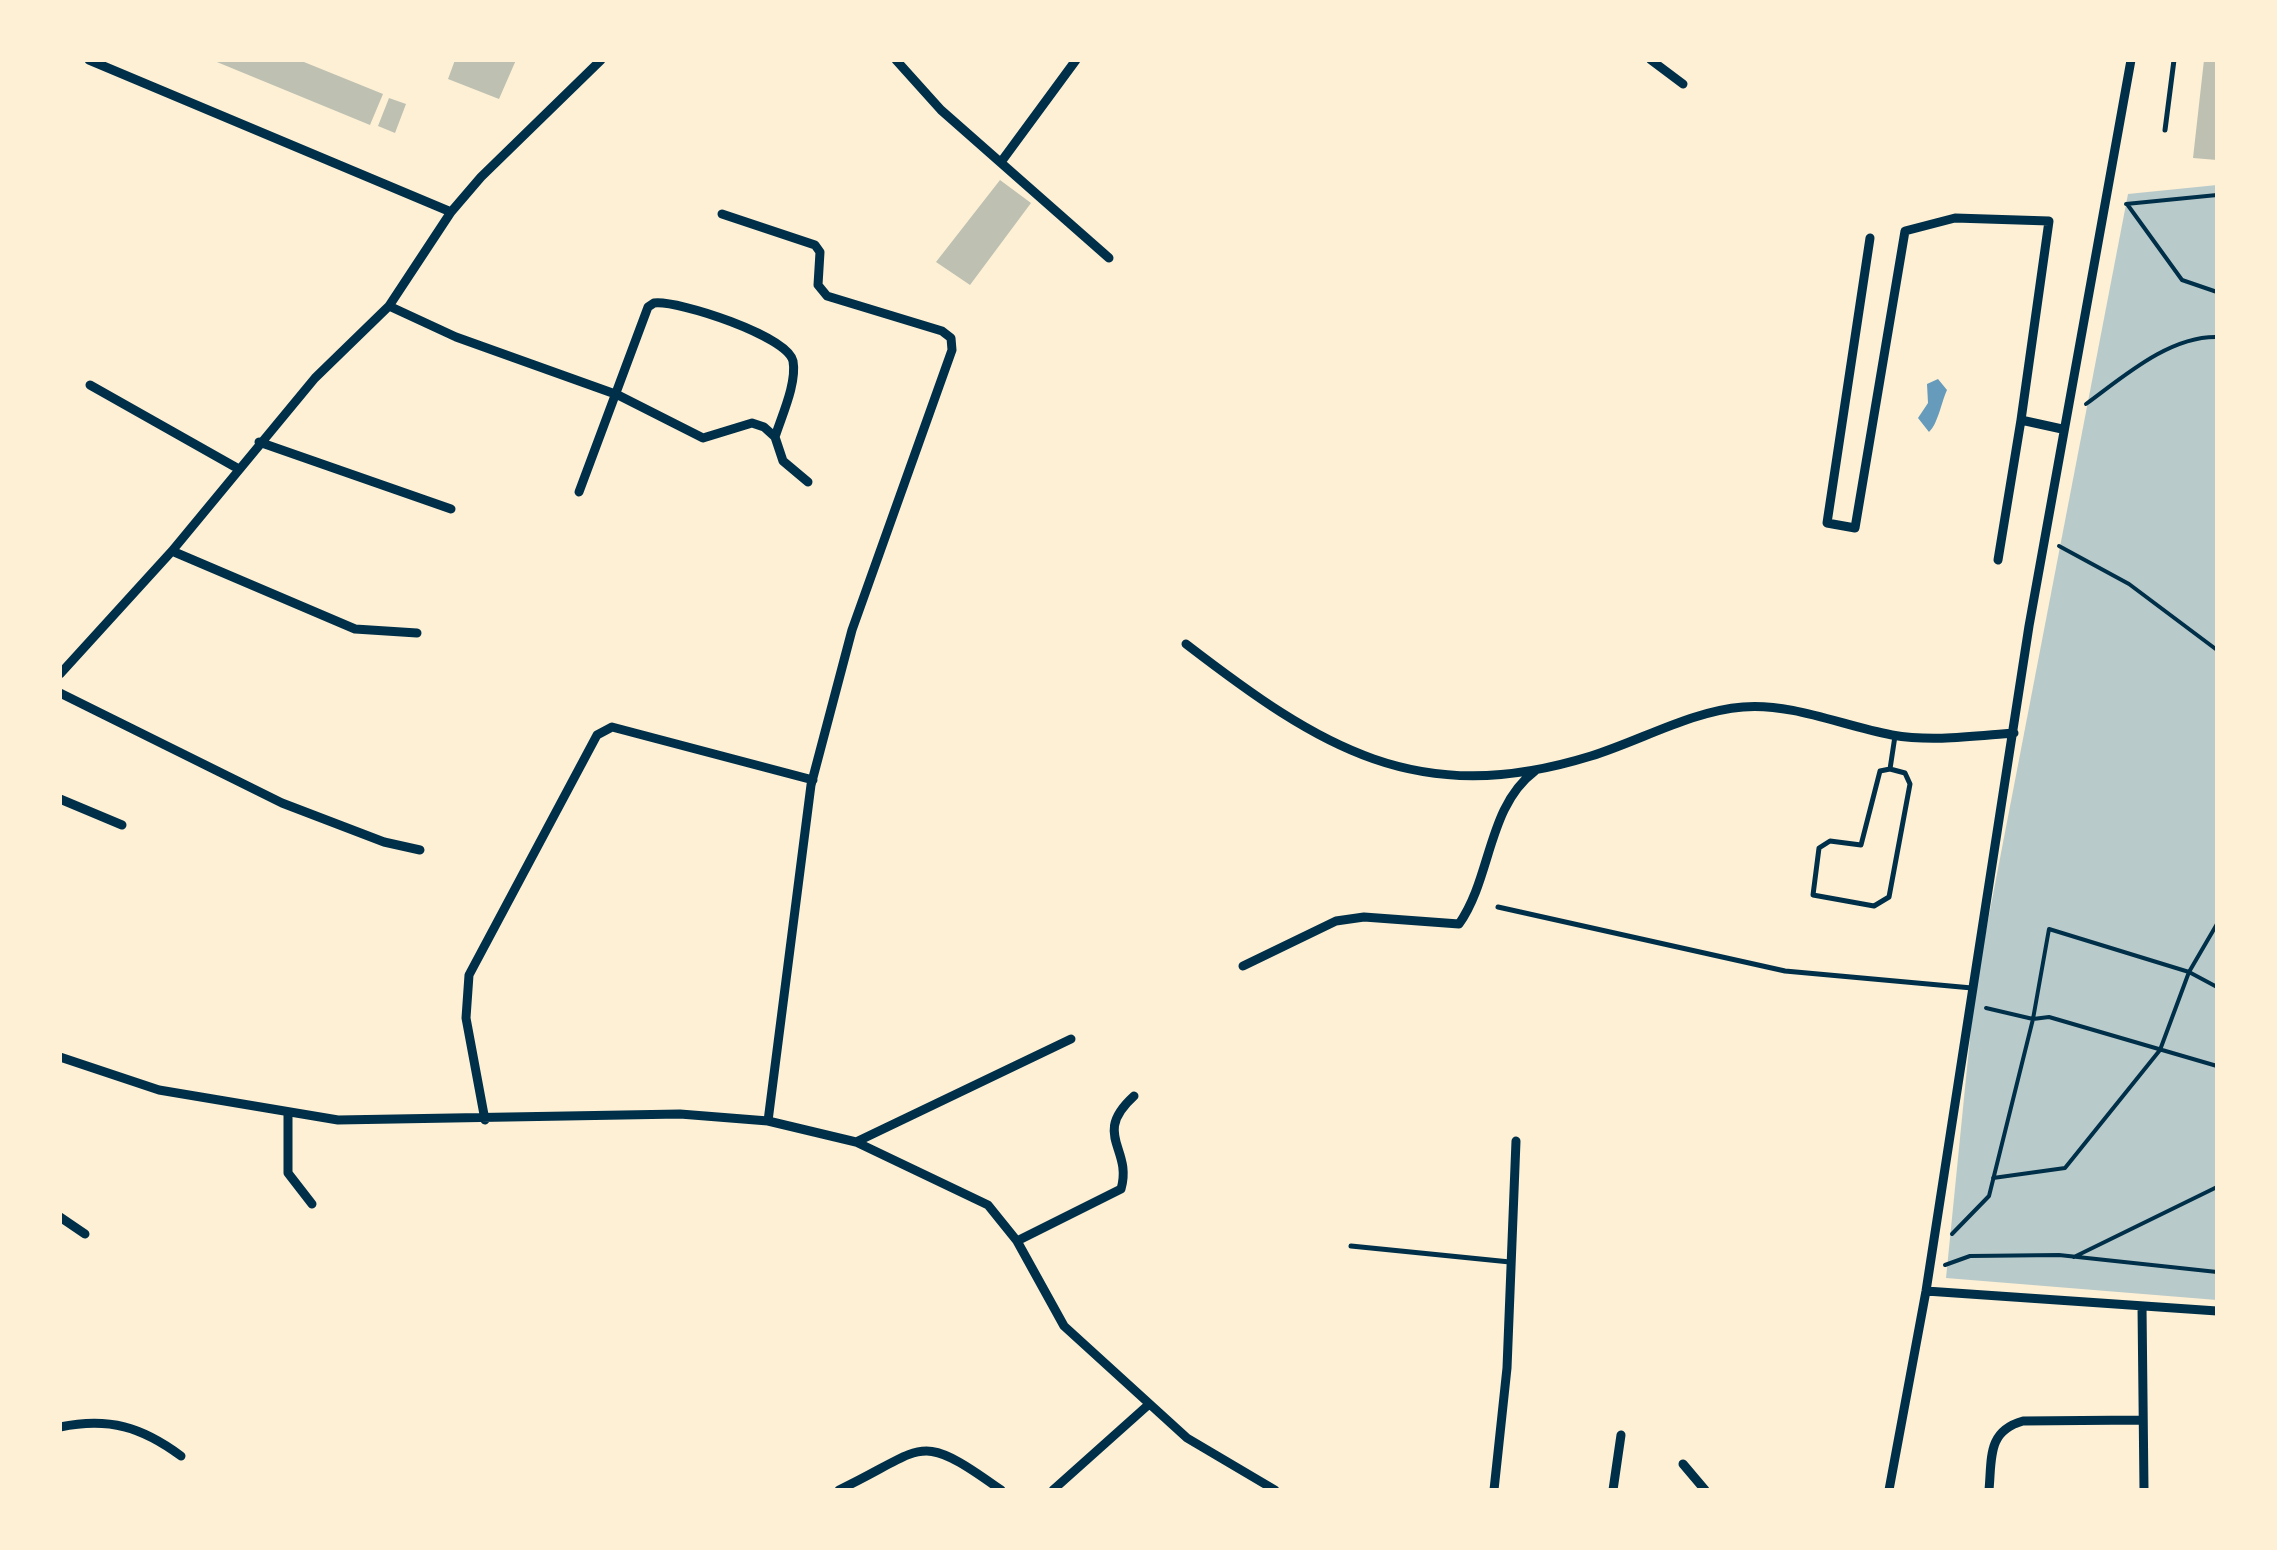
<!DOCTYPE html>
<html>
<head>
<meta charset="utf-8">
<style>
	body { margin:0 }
	#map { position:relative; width:2277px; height:1550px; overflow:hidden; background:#fdf0d5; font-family:Bitter,serif }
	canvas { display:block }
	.frame { position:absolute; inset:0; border:62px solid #fdf0d5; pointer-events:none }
</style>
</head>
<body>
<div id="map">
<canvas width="2277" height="1550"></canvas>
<div class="frame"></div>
</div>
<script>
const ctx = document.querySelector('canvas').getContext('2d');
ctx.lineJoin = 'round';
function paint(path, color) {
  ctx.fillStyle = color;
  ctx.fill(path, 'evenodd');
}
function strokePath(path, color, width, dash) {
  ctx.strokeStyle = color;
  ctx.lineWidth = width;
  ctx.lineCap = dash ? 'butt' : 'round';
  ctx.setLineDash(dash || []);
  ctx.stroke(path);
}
paint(new Path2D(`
	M2217 185V1300L1946 1278 1975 988 2128 194Z`), '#b9caca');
paint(new Path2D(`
	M1938 379 1947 390C1941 403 1938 424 1929 432L1918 418 1928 403 1927 384Z`), '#669bbc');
paint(new Path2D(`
	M212 60H299L383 94 370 125Z
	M455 60H516L499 99 448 79Z
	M2204 60H2217V160L2193 158Z
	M389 98 406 104 395 133 378 126Z
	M1000 180 1031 203 970 285 936 262Z`), '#bec0b2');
strokePath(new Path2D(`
	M2126 204 2217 195
	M2127 204 2182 280 2217 292
	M2086 404C2123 377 2169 336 2217 337
	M2059 546 2129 584 2217 650
	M1986 1008 2033 1019 2049 1017 2217 1066
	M1993 1178 2065 1168 2160 1050 2189 972 2217 924
	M1952 1234 1989 1196 2033 1019 2049 929 2189 972 2217 987
	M2074 1257 2217 1187
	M1945 1265 1970 1256 2059 1255 2217 1272`), '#003049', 4);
strokePath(new Path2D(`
	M2165 130 2174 60
	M1890 769 1880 771 1861 845 1830 841 1819 848 1813 895 1874 906 1889 897 1910 784 1905 773 1890 769 1895 736
	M1498 907 1785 971 1972 988
	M1351 1246 1510 1262`), '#003049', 5);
strokePath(new Path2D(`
	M89 60 451 212
	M896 60 941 110 1109 258
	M1651 60 1683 84
	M1001 162 1076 60
	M722 214 815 245 820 252 818 285 827 296 942 331 951 338 952 350 852 630 811 785 768 1121
	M1870 238 1827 523 1855 528 1905 231 1955 218 2049 221 2021 420
	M389 306 456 337 618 395 703 438 752 423 764 427 775 437 783 461 808 482
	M90 385 237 468
	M259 442 451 509
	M579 492 648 307 654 303C679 300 787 336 793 361 797 383 782 415 775 437
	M172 551 355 629 417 633
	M1998 560 2021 420 2062 429
	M1186 644C1320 747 1417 810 1591 756 1640 741 1691 711 1743 707 1793 703 1843 726 1892 735 1932 742 1974 736 2014 733
	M60 674 172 551 315 378 389 306 451 212 481 177 601 60
	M60 693 282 803 384 842 420 850
	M60 799 122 825
	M1243 966 1336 921 1364 917 1459 924C1492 877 1487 807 1535 771
	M60 1057 159 1090 338 1120 680 1114 768 1121 856 1142 988 1205 1017 1241 1064 1326 1187 1438 1275 1490
	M288 1114V1173L312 1204
	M485 1120 466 1018 469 975 597 735 612 727 813 780
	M856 1142 1071 1039
	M60 1217 85 1234
	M1017 1241 1121 1189C1133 1148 1091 1135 1134 1096
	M1926 1291 2217 1311
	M2142 1306 2144 1490
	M60 1427C109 1417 142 1427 181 1456
	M1683 1464 1705 1490
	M839 1490C927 1448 916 1429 1001 1490
	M1053 1490 1147 1406
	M1494 1490 1507 1368 1516 1141
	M1613 1490 1621 1435
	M1889 1490 1926 1291 2029 626 2131 60
	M1989 1490C1992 1458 1987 1431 2023 1421L2141 1420`), '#003049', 9);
</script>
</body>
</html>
